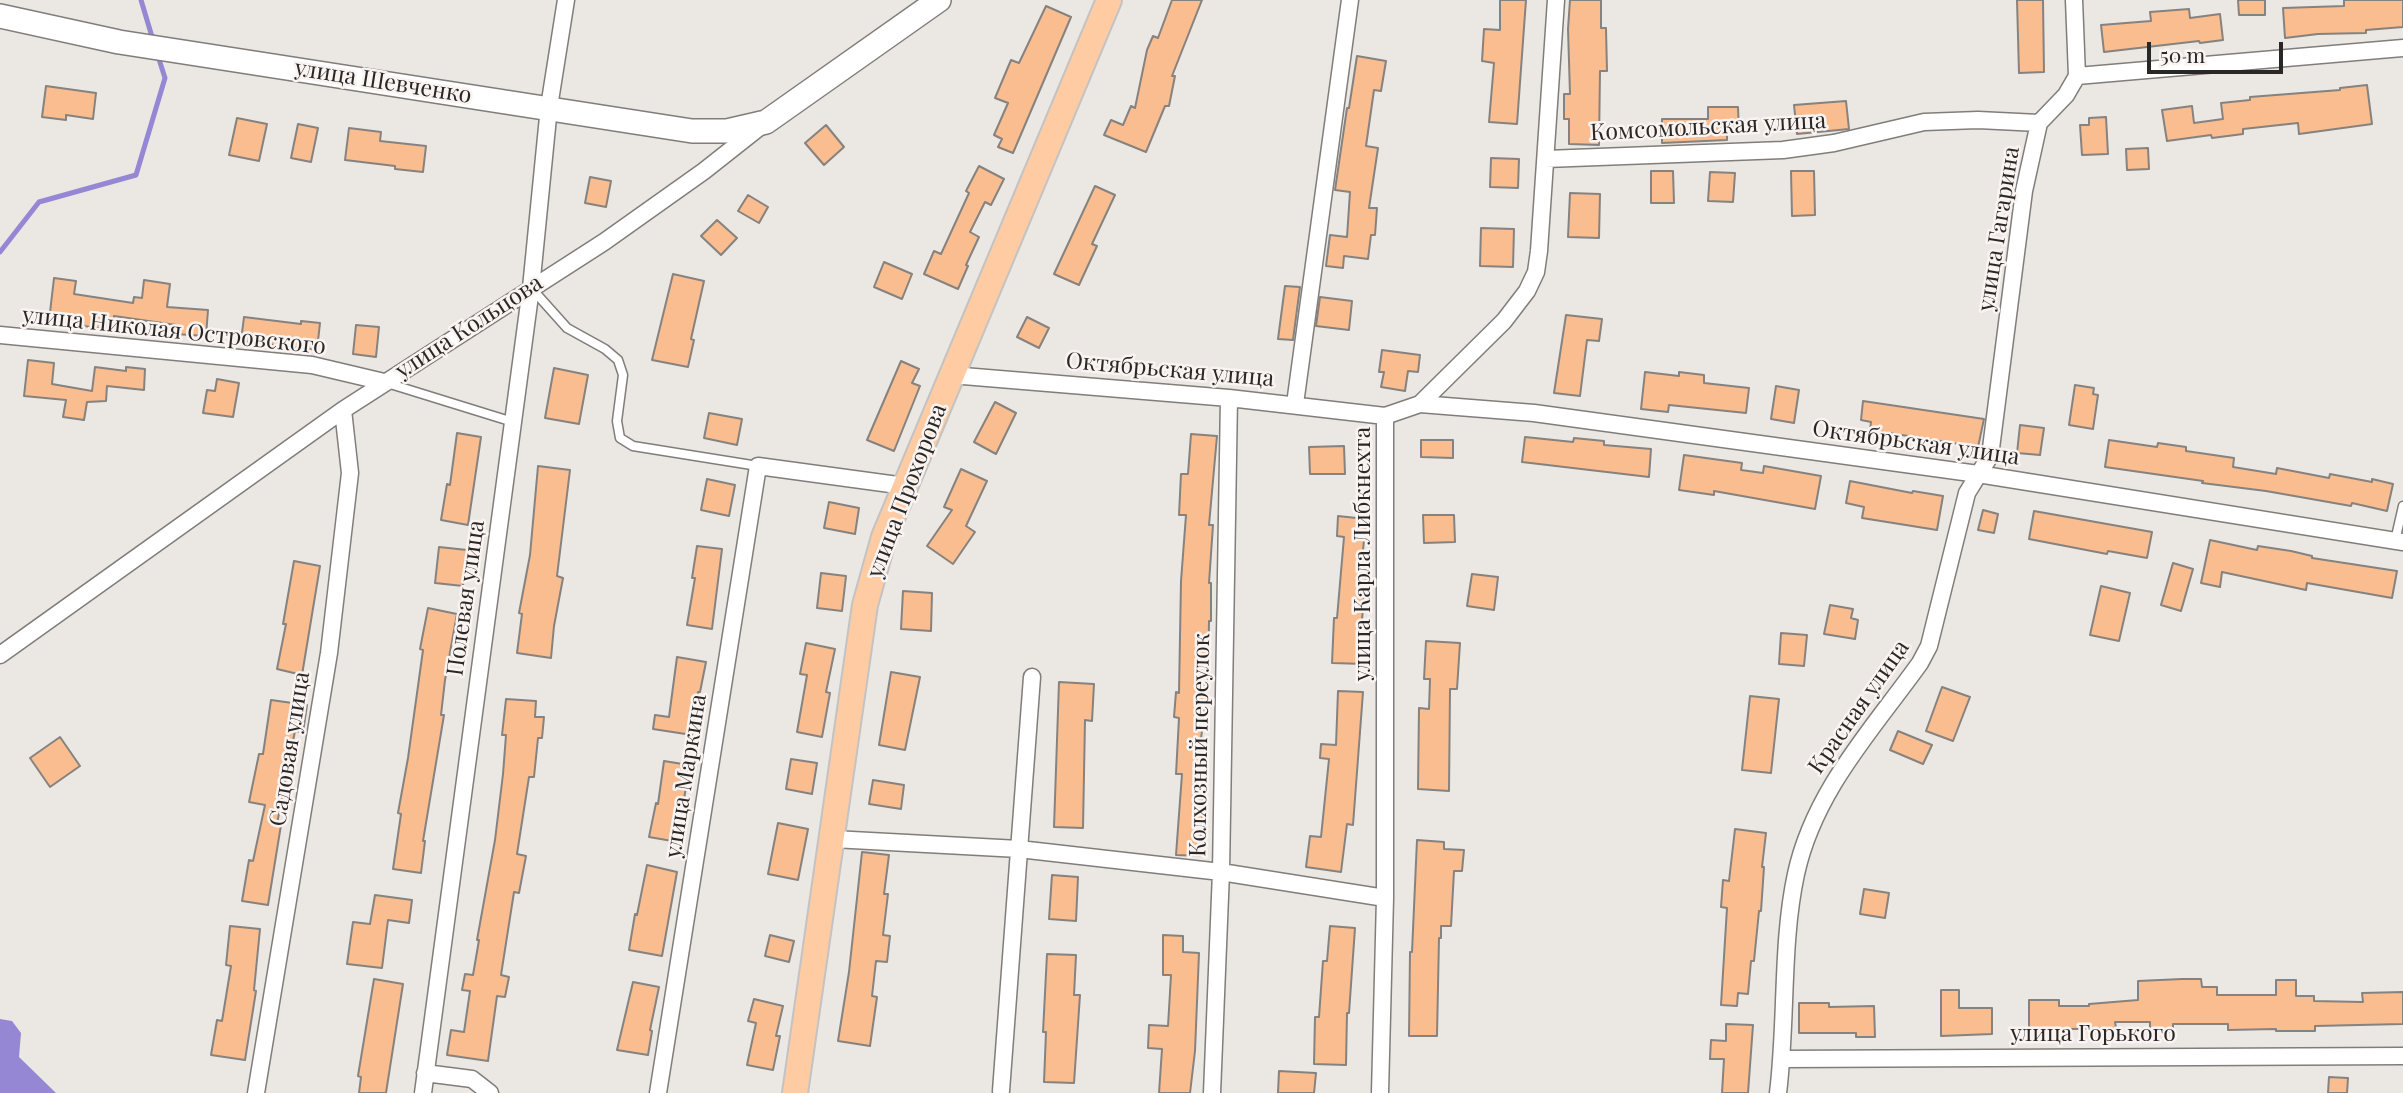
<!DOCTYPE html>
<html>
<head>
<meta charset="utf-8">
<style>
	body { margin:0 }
	#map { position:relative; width:2403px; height:1093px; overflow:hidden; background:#ebe7e3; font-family:"Playfair Display",serif }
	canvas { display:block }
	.scale { position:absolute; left:2147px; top:42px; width:136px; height:32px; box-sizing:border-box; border:4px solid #2a2827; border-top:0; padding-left:9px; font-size:21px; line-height:24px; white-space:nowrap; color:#2a2827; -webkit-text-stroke:5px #f9f4f1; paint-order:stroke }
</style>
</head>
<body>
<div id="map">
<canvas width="2403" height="1093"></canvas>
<div class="scale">50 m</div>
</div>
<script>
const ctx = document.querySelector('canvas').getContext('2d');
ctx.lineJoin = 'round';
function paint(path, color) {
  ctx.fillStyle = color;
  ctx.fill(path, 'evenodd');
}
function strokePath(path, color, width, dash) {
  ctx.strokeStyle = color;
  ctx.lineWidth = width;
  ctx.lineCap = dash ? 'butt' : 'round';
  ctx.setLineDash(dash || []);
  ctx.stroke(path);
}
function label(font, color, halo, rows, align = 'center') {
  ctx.font = font + ' "Playfair Display",serif';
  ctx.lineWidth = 5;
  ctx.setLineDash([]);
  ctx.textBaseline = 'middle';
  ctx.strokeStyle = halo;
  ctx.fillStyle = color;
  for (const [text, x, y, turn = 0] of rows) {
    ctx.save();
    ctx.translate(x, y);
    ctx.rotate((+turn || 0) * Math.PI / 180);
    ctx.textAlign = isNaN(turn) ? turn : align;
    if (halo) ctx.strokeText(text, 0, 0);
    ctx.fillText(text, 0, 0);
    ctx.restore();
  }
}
paint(new Path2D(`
	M0 1019 12 1021 21 1033 19 1057 56 1093H0Z`), '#9687d5');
strokePath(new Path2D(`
	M141 0 153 40
	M0 252 39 202 136 175 165 78 157 53`), '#9687d5', 5);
const building = new Path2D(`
	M1172 0H1202L1172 76H1175L1169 106H1165L1146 152 1104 135 1111 120 1123 125 1131 106 1135 108 1147 50 1153 36 1158 38Z
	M1500 0H1526L1517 124 1489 122 1494 63 1482 61 1484 29 1500 30Z
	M1570 0H1601V28H1606L1607 71H1600L1599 145 1569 144V119H1564V94H1570L1568 29Z
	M2017 0H2043L2044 72 2019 73Z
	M2238 0H2265V15H2239Z
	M2344 0H2403V27L2366 30V33L2318 34 2285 38 2283 8 2344 6Z
	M1046 6 1071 17 1013 153 998 147 1002 139 994 135 1008 103 995 98 1011 60 1019 63Z
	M2189 9 2190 18 2220 14 2223 40 2200 43 2199 41 2104 52 2101 25 2151 21 2150 12Z
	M1357 56 1386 61 1381 91 1374 90 1366 146 1378 148 1369 208H1377L1375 235H1371L1368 259 1344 256 1343 268 1326 266 1330 235 1347 237 1350 192 1335 190 1347 108H1349Z
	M2367 85 2372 124 2299 134 2298 123 2243 129V134L2212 138 2211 135 2167 141 2162 110 2192 106 2194 123 2223 119 2221 103 2250 100V97L2340 90V88Z
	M46 86 96 93 93 119 66 115V120L42 117Z
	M1846 101 1849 129 1797 134 1794 105Z
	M1708 107H1738L1739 131H1727V140L1662 143V119H1708Z
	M2106 117 2108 154 2082 155 2080 125H2089V118Z
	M237 118 267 124 259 161 229 155Z
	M298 124 318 128 311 162 291 158Z
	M826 125 844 147 824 165 805 143Z
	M349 128 381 132 380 141 426 146 423 172 395 169V166L345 160Z
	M2148 148 2149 169 2127 170 2126 149Z
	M1491 158 1519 159 1518 188 1490 187Z
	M979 166 1004 179 991 205 985 202 970 232 979 237 966 265 968 266 958 289 924 274 934 251 941 254 969 193 966 191Z
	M1651 171H1673L1674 203H1651Z
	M1791 171H1814L1815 215 1792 216Z
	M1710 172 1735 173 1733 202 1708 201Z
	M590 177 611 181 606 207 585 203Z
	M1095 186 1115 195 1092 244 1097 246 1079 285 1054 274Z
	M1570 193 1600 194 1599 238 1568 237Z
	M748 195 768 207 759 223 738 211Z
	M717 220 737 238 721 255 701 236Z
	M1481 228 1514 229 1513 267 1480 266Z
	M884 262 912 274 902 299 874 287Z
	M673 274 704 281 691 339 694 340 688 367 652 360Z
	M54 278 76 281 74 294 133 303 134 297 142 298 144 280 170 284 167 307 208 310 206 336 175 334 176 325 114 316 112 330 49 321Z
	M1285 286 1300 287 1293 340 1278 339Z
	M1320 297 1352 301 1349 330 1316 326Z
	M1566 315 1602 319 1599 341 1587 340 1580 396 1554 393Z
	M244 317 301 324V321L320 323 317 350 241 341Z
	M1027 317 1049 328 1039 348 1017 337Z
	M356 325 379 327 376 357 353 354Z
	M1382 350 1420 355 1418 372 1408 371 1405 391 1381 387 1384 372H1379Z
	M28 360 54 363 52 384 92 391 95 367 126 371V367L145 369 144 390 107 386 106 401 87 402 84 420 63 417 66 400 24 396Z
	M901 361 919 369 912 383 920 386 894 451 867 440Z
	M554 368 588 375 579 424 545 418Z
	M1645 372 1679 376V372L1704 375V383L1749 388 1746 413 1669 405 1668 412 1641 409Z
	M217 379 239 383 233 417 203 413 207 390 215 391Z
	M2075 385 2094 388 2093 394 2098 395 2093 429 2069 425Z
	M1776 386 1799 390 1794 423 1771 419Z
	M1863 401 1984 419 1978 447 1870 430 1871 422 1861 420Z
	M995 402 1016 413 996 454 974 442Z
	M709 413 742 419 737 445 704 438Z
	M2020 425 2044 428 2040 455 2017 453Z
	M457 433 481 437 468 525 441 520 447 484 450 485Z
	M1191 434 1217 436 1209 525H1213L1209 583H1211V621H1209L1208 681 1201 739H1206L1200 856 1176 855 1182 774H1176L1179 718 1174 717 1176 692 1179 693 1181 581 1186 515H1179L1181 474H1188Z
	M1525 437 1573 442 1574 438 1604 441V445L1651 449 1649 477 1522 462Z
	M1421 440H1453V458L1421 457Z
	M2109 440 2157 447 2158 443 2186 447V451L2234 458 2233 467 2276 474 2277 468 2329 478 2330 474 2372 482V479L2393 484 2387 511 2352 503 2351 506 2266 491 2202 483 2203 481 2105 467Z
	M1344 446 1345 474H1310L1309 447Z
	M1684 455 1742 463 1741 470 1763 473 1764 466 1821 476 1815 509 1714 491V495L1679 490Z
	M538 466 570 470 557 576 563 578 554 626 551 658 517 653 522 614 519 613 530 555Z
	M961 469 987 481 966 526 975 532 953 564 927 546 952 510 944 507Z
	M707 479 735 485 729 516 701 510Z
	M1850 481 1912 493 1913 491 1943 496 1937 530 1862 518 1864 507 1846 503Z
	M829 502 859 508 855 534 824 528Z
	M1983 510 1998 514 1994 533 1978 530Z
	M2034 511 2152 532 2147 558 2108 551 2107 554 2029 539Z
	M1423 515H1454L1455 542 1424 543Z
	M1338 516 1366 519 1362 561 1367 562 1362 620H1366L1365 664 1332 663 1334 618H1337L1344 537 1337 536Z
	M2210 540 2257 550 2258 546 2291 551 2312 556V558L2397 571 2392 598 2307 583 2306 590 2222 572 2220 587 2201 583Z
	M697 546 722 549 712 629 687 625 695 578H692Z
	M439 547 467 550 463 586 435 583Z
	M294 561 320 566 302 675 277 669 286 624H283Z
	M2173 563 2193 569 2181 611 2161 605Z
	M821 573 846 576 842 611 817 608Z
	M1472 574 1498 577 1494 610 1467 606Z
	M2101 586 2130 593 2119 641 2090 635Z
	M903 591 932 593 931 631 901 629Z
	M1830 605 1853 609 1851 618 1858 620 1855 639 1824 634Z
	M428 608 457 614 445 680 441 715H444L423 841H425L421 873 393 869 401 814 398 813 408 758 423 650 420 649Z
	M1781 633 1807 635 1804 666 1779 664Z
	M1426 641 1460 643 1457 689H1450L1449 791 1418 789 1419 708 1429 709 1430 679H1424Z
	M806 643 835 649 826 692 830 693 822 737 797 732 807 675 800 674Z
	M677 657 706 662 700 692H698L692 735 653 729 655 715 669 717Z
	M891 672 920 677 905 750 879 745Z
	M1059 682 1094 684 1092 721 1085 720 1083 828 1054 827Z
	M1942 687 1970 697 1953 741 1926 731Z
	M1338 691 1363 692 1353 825 1347 824 1341 872 1306 867 1310 836 1321 837 1329 759 1320 758 1321 744 1336 745Z
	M1750 696 1779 699 1771 773 1742 770Z
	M506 699 536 701 535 717H544L542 738H538L534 777H529L517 854 526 856 519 893 514 892 501 975 509 977 505 997 497 996 488 1061 447 1055 451 1030 464 1032 470 991 462 990 465 974 473 975 479 940H477L495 840 503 774 506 735H502Z
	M271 700 307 705 303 732 295 731 277 824 281 825 268 905 242 901 249 860 253 861 265 805 249 802 259 754H263Z
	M1898 731 1932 745 1923 764 1890 750Z
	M60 737 80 766 50 787 30 758Z
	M791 759 817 763 812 794 786 789Z
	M664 761 689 765 678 842 649 837 656 803 658 804Z
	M873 780 904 785 901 809 869 804Z
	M778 823 808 829 798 880 768 874Z
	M1735 829 1766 833 1762 867H1764L1761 911H1759L1754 961H1751L1748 994 1738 993 1737 1006 1721 1005 1727 908 1721 907 1723 880 1729 881Z
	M1417 840 1444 842V849L1464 850 1462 871H1454L1451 926H1441V938H1439L1437 1036H1409L1410 952H1412Z
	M862 852 889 855 884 894H888L883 935 890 936 887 962 876 961 872 996 877 997 870 1046 838 1041 849 972Z
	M647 865 677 872 662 956 629 950 635 914 637 915Z
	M1052 875 1078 877 1076 921 1049 919Z
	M1864 889 1889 893 1885 918 1860 914Z
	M375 895 412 900 409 923 388 920 382 968 347 964 353 922 370 924Z
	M230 926 260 929 254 990 256 991 245 1060 211 1055 217 1020 222 1021 231 966 226 965Z
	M1330 926 1355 928 1349 1013H1347L1346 1065 1314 1064 1315 1017H1319L1323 961H1327Z
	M770 935 794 941 789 962 765 956Z
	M1163 935 1183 936V952L1199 953 1195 1051 1190 1093H1159L1162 1049 1148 1048 1149 1025 1168 1026 1171 975H1163Z
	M1047 954 1076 955 1074 995H1080L1074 1083 1044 1082 1046 1032H1043Z
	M374 979 403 984 386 1093H359L361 1077 358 1076Z
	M2182 979H2201L2202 987H2217V995H2276V980H2296V996H2314V1001L2363 1002 2362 993 2403 992V1024L2315 1026V1031H2276V1029L2228 1030V1024H2173V1032H2150V1022H2115L2116 1028 2029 1030V1000H2059V1006H2089V1004L2138 1000V981Z
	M633 982 659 987 650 1030 652 1031 648 1055 617 1050Z
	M1941 990H1959V1008H1992V1034L1941 1036Z
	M754 999 783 1006 776 1036H780L773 1070 747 1065 756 1023 748 1021Z
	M1799 1003H1829V1007L1874 1006 1875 1037H1856V1033H1799Z
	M1726 1024 1753 1025 1748 1093H1722L1724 1059H1710L1711 1040 1726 1041Z
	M1279 1071 1316 1073 1314 1093H1278Z
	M2329 1077 2348 1078 2347 1093H2328Z`);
paint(building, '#f9bd8f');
strokePath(building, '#86827f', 2);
const lane = new Path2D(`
	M533 290 567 328 605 349 618 360 623 375 617 421 620 438 633 446 758 466
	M387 383 513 422
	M2395 541 2403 506`);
const street = new Path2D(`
	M2077 76 2403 48
	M1546 159 1783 150 1834 143 1924 122 1978 120 2039 123
	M0 335 312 365 384 382
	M951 375 1229 398 1385 416 1420 404 1504 321 1527 291 1536 272 1539 251 1556 0
	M1295 404 1350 0
	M1420 404 1534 413 1978 474 2403 542
	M0 655 343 410 604 242 704 171 761 126
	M833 839 1019 849 1221 872 1385 898
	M1783 1059 2403 1056
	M425 1073 472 1079 490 1093
	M1001 1091 1032 677
	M256 1093 329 653 350 473 343 410
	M423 1093 531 288 549 107 566 0
	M658 1093 758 466 905 486
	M1212 1093 1221 872 1229 398
	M1380 1093 1385 898V416
	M1778 1093C1787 1021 1781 943 1796 874 1814 791 1872 730 1920 663L1929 646 1967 493 1990 456 2024 191 2039 123 2066 95 2077 76 2074 0`);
const secondary = new Path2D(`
	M0 16 119 42 692 131H727L766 122 939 0`);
const primary = new Path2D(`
	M795 1093 865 605 884 537 1109 0`);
strokePath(lane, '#817d7a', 11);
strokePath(street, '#817d7a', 19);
strokePath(secondary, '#817d7a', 26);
strokePath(primary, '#c3c3c3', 28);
strokePath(lane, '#fff', 8);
strokePath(street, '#fff', 16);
strokePath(secondary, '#fff', 23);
strokePath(primary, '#fecba3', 24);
label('23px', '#2a2827', '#f9f4f1', [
	["улица Шевченко",383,82,9],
	["Комсомольская улица",1708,127,-3],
	["улица Гагарина",1999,229,-81],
	["улица Кольцова",469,327,-33],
	["улица Николая Островского",174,331,6],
	["Октябрьская улица",1170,370,5],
	["Октябрьская улица",1916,443,8],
	["улица Прохорова",907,491,-69],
	["улица Карла Либкнехта",1363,554,-90],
	["Полевая улица",466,598,-82],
	["Красная улица",1859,707,-55],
	["Колхозный переулок",1200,745,-89],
	["Садовая улица",290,749,-81],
	["улица Маркина",686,776,-81],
	["улица Горького",2093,1034]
]);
</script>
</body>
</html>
